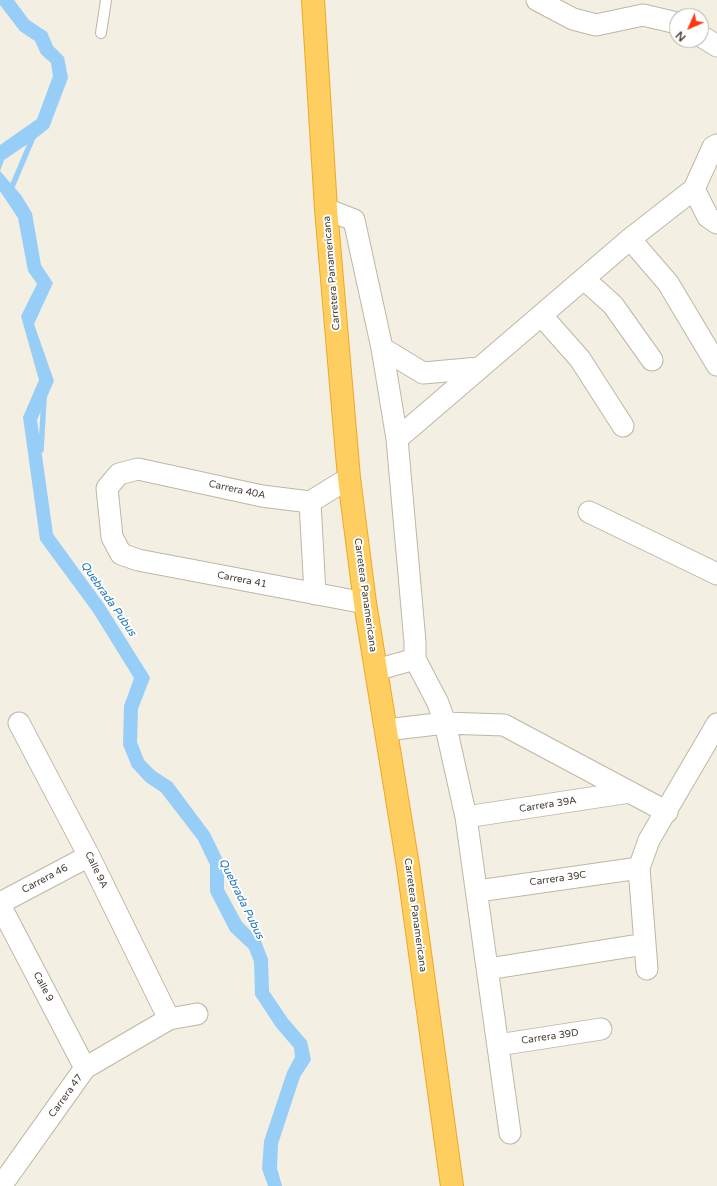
<!DOCTYPE html>
<html>
<head>
<meta charset="utf-8">
<style>
	body { margin:0 }
	#map { position:relative; width:717px; height:1186px; overflow:hidden; background:#f3efe2; font-family:"Varela Round",sans-serif }
	canvas { display:block }
	.north { position:absolute; left:669px; top:8px; width:40px; height:40px; box-sizing:border-box; background:#fff; border:1px solid #b5b2ad; border-radius:50%; rotate:225deg; font-size:11px; font-weight:700; line-height:16px; text-align:center; color:#453e32 }
	.north::after { content:''; display:block; margin:auto; width:14px; height:18px; background:#ff370d; clip-path:polygon(50% 0,100% 100%,50% 72%,0 100%) }
</style>
</head>
<body>
<div id="map">
<canvas width="717" height="1186"></canvas>
<div class="north">N</div>
</div>
<script>
const ctx = document.querySelector('canvas').getContext('2d');
ctx.lineJoin = 'round';
function paint(path, color) {
  ctx.fillStyle = color;
  ctx.fill(path, 'evenodd');
}
function strokePath(path, color, width, dash) {
  ctx.strokeStyle = color;
  ctx.lineWidth = width;
  ctx.lineCap = dash ? 'butt' : 'round';
  ctx.setLineDash(dash || []);
  ctx.stroke(path);
}
function label(font, color, halo, rows, align = 'center') {
  ctx.font = font + ' "Varela Round",sans-serif';
  ctx.lineWidth = 4;
  ctx.setLineDash([]);
  ctx.textBaseline = 'middle';
  ctx.strokeStyle = halo;
  ctx.fillStyle = color;
  for (const [text, x, y, turn = 0] of rows) {
    ctx.save();
    ctx.translate(x, y);
    ctx.rotate((+turn || 0) * Math.PI / 180);
    ctx.textAlign = isNaN(turn) ? turn : align;
    if (halo) ctx.strokeText(text, 0, 0);
    ctx.fillText(text, 0, 0);
    ctx.restore();
  }
}
paint(new Path2D(`
	M0 0H14L29 20 47 32 53 46 64 57 68 78 49 128 35 139 4 160 0 171 21 195 32 213 41 265 53 283 34 324 54 381 37 420 53 534 104 604 148 674 150 678 138 709 137 742 144 760 155 771 172 782 210 833 224 862V889L242 922 261 941 268 959 269 991 288 1019 307 1041 311 1060 300 1077 278 1144 277 1168 282 1186H268L262 1169 264 1141 287 1072 295 1057 294 1048 276 1027 255 995 254 962 249 949 230 931 210 892V865L198 840 161 792 146 782 132 767 123 745 124 706 134 678 93 612 40 540 23 417 39 380 21 316 37 284 28 271 18 218 0 191V145L37 119 53 76 51 63 41 54 35 41 20 31 0 5Z`), '#96cef8');
strokePath(new Path2D(`
	M11 189 34 135
	M41 450 44 398`), '#96cef8', 5.5);
const lane = new Path2D(`
	M101 33 106 0`);
const street = new Path2D(`
	M537 0 573 19 596 25 643 15 677 23
	M701 36 717 46
	M694 189 708 217 717 223
	M326 209 354 220 382 348 397 439 415 642V659L376 670
	M630 239 668 283 717 365
	M584 279 613 305 652 360
	M541 315 580 359 623 426
	M382 348 423 373 479 368
	M397 439 630 239 694 189 713 147 717 145
	M349 478 310 502 262 496 138 469 119 474 107 488 112 537 121 554 138 560 365 603
	M310 502 315 594
	M589 512 717 574
	M415 659 438 703 445 723 466 817 510 1133
	M19 723 89 856 169 1019
	M386 730 445 723 504 725 667 812
	M466 817 630 792
	M478 891 639 868
	M0 903 89 856
	M0 905 85 1068
	M488 969 645 944
	M647 969 639 868 649 840 717 724
	M498 1045 601 1029
	M1 1186 85 1068 169 1019 197 1014`);
const highway = new Path2D(`
	M313 0 326 209 349 478 365 603 408 866 452 1186`);
strokePath(lane, '#bfb7a4', 12);
strokePath(street, '#bfb7a4', 23);
strokePath(highway, '#efa821', 24);
strokePath(lane, '#fff', 10);
strokePath(street, '#fff', 21);
strokePath(highway, '#ffce61', 22);
label('10px', '#453e32', '#fff', [
	["Carretera Panamericana",332,273,-95],
	["Carrera 40A",237,490,12],
	["Carrera 41",242,580,11],
	["Carretera Panamericana",365,595,82],
	["Carrera 39A",548,805,-9],
	["Calle 9A",96,870,64],
	["Carrera 46",45,879,-28],
	["Carrera 39C",558,879,-8],
	["Carretera Panamericana",415,915,82],
	["Calle 9",43,987,62],
	["Carrera 39D",550,1037,-8],
	["Carrera 47",66,1096,-54]
]);
label('italic 11px', '#2077bd', '#fff', [
	["Quebrada Pubus",108,599,55],
	["Quebrada Pubus",241,899,64]
]);
</script>
</body>
</html>
